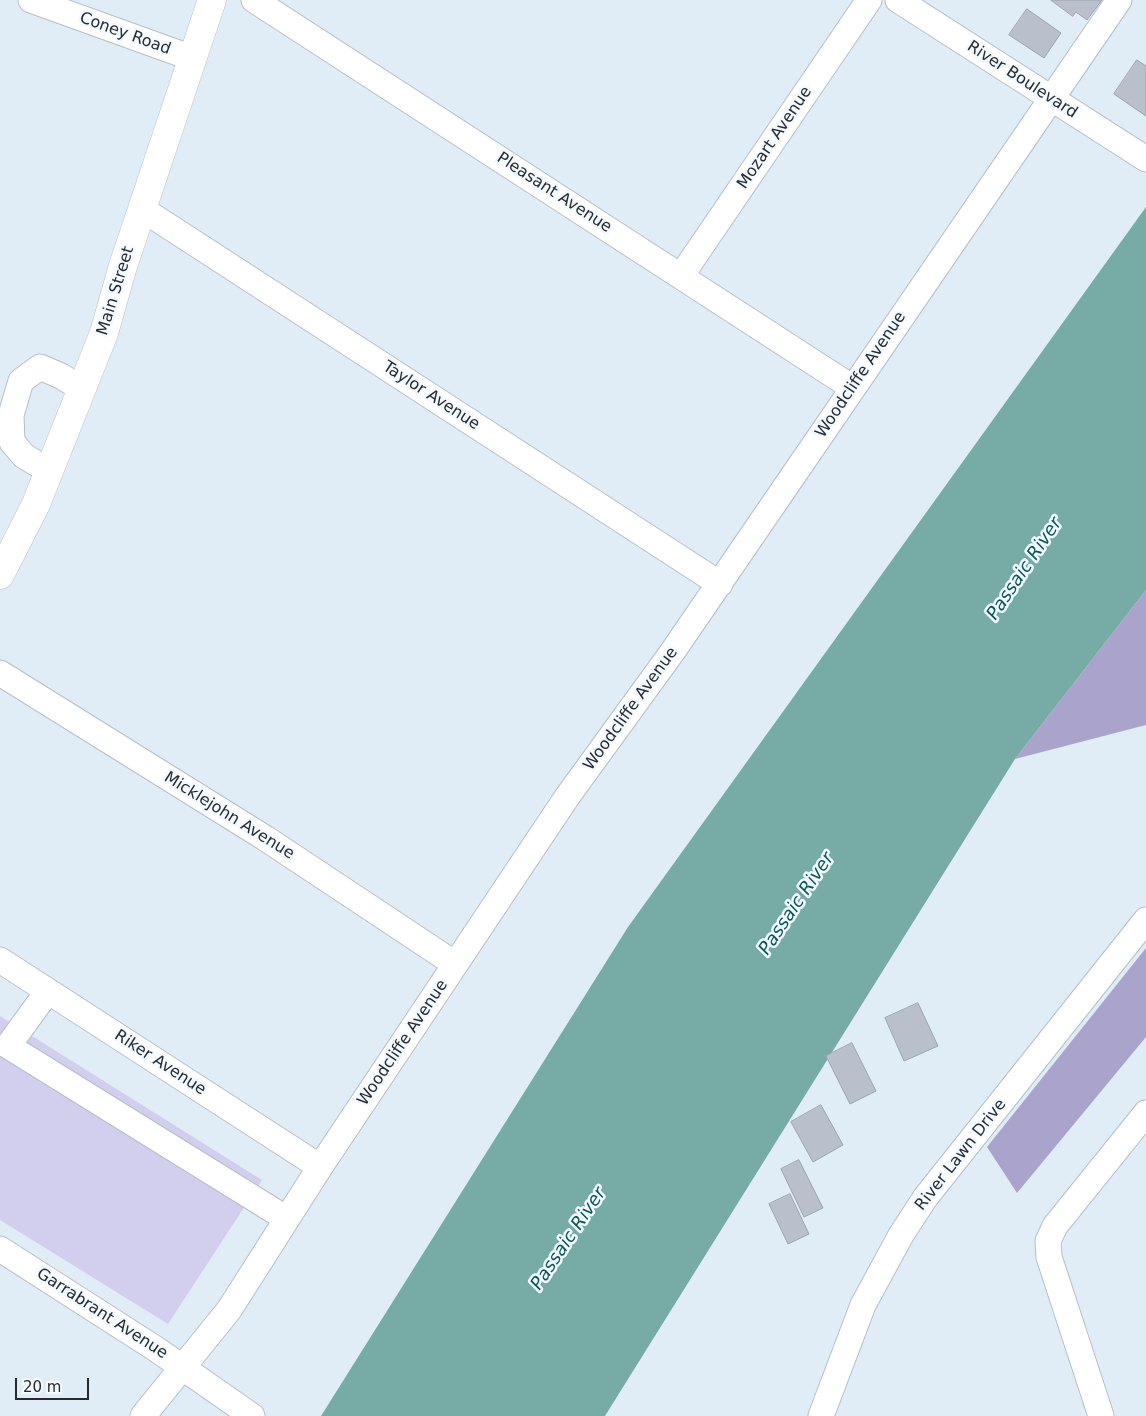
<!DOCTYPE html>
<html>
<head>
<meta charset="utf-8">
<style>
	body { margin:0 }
	#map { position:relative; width:1146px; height:1416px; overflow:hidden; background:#e0edf6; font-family:"DejaVu Sans",sans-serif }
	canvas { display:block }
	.scale { position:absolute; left:15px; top:1378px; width:74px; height:22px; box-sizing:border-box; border:2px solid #262a2e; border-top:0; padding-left:6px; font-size:15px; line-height:18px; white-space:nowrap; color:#262a2e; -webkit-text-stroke:4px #f2f9ff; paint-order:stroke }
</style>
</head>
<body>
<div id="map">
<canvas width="1146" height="1416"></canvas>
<div class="scale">20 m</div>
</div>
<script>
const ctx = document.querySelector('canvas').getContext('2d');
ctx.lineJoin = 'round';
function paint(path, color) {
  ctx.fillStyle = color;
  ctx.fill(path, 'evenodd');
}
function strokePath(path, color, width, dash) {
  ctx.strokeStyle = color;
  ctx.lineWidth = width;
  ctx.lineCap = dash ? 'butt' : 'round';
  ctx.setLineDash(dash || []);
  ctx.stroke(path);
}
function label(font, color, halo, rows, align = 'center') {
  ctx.font = font + ' "DejaVu Sans",sans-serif';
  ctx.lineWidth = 5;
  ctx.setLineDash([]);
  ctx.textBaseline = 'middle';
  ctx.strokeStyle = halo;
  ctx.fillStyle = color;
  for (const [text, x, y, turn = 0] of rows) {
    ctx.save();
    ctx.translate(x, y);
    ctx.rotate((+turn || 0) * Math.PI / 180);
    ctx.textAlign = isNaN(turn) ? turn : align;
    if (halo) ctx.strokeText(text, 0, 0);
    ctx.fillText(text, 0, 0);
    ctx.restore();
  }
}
paint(new Path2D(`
	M0 1016 262 1180 168 1324 0 1220Z`), '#d2ceee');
paint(new Path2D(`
	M1146 590V725L1015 759Z
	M1146 948V1037L1017 1193 987 1147Z`), '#aaa4cc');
paint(new Path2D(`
	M1146 207V590L1015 759 605 1416H321L628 927Z`), '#77aca6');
const building = new Path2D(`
	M1051 0H1102L1087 20 1076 12 1073 16Z
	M1027 9 1061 33 1044 58 1009 35Z
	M1137 60 1146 66V116L1114 94Z
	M918 1003 938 1046 904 1061 885 1018Z
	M852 1043 876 1091 850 1104 826 1056Z
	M821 1105 843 1145 813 1162 791 1122Z
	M799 1160 823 1208 804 1217 781 1169Z
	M790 1194 809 1234 788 1244 769 1204Z`);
paint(building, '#b9bfcb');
strokePath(building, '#9da3af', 1);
const minor = new Path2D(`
	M31 0 192 58
	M254 0 853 388
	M898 0 1146 159
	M142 209 720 584
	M681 276 869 0
	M49 471 24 456 12 442 11 415 21 381 40 367 61 376 82 389
	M0 673 265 838 455 964
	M0 960 320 1167
	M48 991 8 1046 287 1219
	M0 1249 156 1349 252 1416
	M143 1416 229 1310 320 1167 567 797 673 651 1119 0
	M821 1416 863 1305 901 1235 925 1198 1146 920
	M1101 1416 1049 1257 1048 1241 1055 1226 1146 1113`);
const major = new Path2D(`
	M0 575 36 504 104 333 123 266 212 0`);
strokePath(minor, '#b4c0c8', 27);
strokePath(major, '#b4c0c8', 29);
strokePath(minor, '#fff', 25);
strokePath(major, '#fff', 28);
label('16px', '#262a2e', '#f2f9ff', [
	["Coney Road",125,34,20],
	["River Boulevard",1022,80,33],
	["Mozart Avenue",775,138,-56],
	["Pleasant Avenue",554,193,33],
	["Main Street",116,291,-73],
	["Woodcliffe Avenue",861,375,-56],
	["Taylor Avenue",431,396,33],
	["Woodcliffe Avenue",631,709,-54],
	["Micklejohn Avenue",229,816,32],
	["Woodcliffe Avenue",403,1043,-56],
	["Riker Avenue",160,1063,33],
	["River Lawn Drive",961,1155,-52],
	["Garrabrant Avenue",102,1314,33]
]);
label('italic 18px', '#0a5852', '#f2f9ff', [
	["Passaic River",1025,569,-56],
	["Passaic River",797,904,-56],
	["Passaic River",569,1239,-56]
]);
</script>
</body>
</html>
